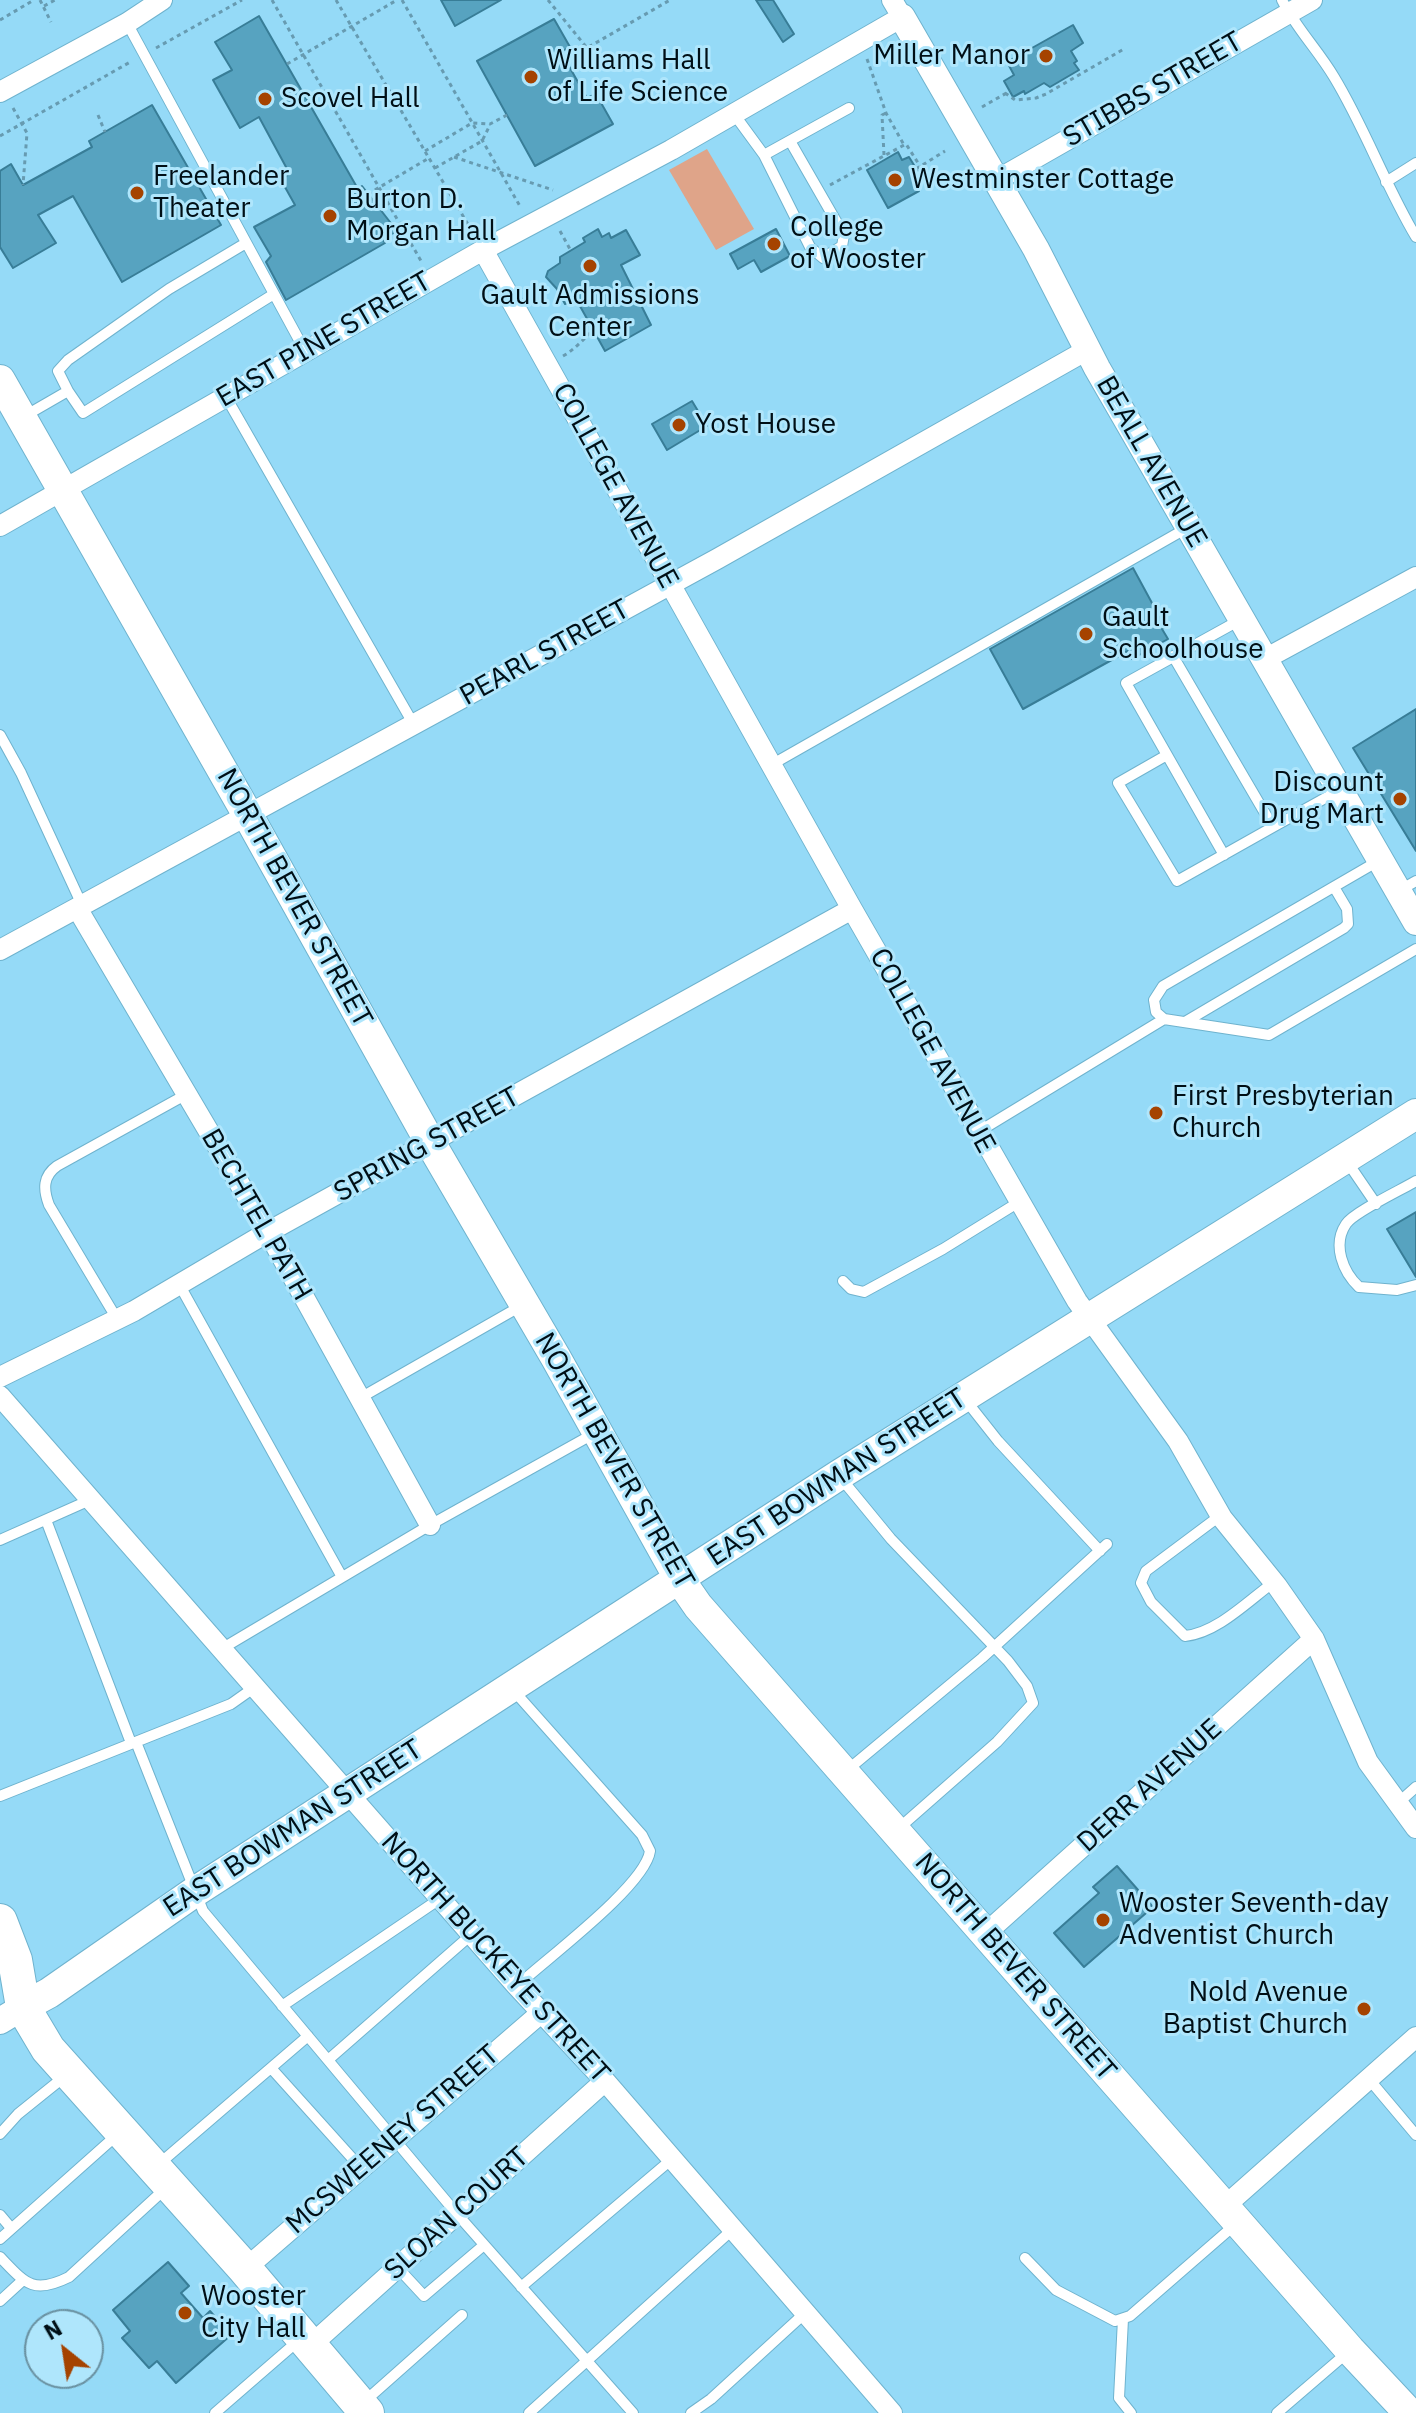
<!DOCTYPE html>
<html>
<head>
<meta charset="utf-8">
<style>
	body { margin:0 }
	#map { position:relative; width:1416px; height:2413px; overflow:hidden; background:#95daf7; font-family:"IBM Plex Sans",sans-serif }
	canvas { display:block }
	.north { position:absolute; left:24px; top:2309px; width:80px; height:80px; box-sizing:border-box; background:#afe6fc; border:2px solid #6990a0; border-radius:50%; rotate:330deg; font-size:22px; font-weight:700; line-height:32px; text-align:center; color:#000f16 }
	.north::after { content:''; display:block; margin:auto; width:28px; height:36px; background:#a54300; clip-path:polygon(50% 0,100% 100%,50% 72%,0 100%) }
</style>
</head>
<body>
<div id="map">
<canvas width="1416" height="2413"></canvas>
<div class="north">N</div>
</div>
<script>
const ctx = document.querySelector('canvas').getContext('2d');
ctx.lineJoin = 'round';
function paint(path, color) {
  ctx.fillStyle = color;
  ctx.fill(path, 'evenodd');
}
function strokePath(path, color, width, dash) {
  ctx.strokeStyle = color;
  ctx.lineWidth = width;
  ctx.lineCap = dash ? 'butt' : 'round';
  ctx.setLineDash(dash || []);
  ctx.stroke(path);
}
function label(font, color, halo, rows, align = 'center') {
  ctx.font = font + ' "IBM Plex Sans",sans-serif';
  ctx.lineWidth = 6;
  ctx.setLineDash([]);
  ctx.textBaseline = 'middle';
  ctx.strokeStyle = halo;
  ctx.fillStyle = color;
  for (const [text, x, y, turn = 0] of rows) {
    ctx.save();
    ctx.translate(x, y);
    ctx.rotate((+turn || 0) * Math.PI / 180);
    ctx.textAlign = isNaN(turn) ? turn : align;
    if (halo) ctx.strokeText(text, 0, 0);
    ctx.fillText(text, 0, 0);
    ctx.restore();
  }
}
paint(new Path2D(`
	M707 149 754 229 716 250 669 170Z`), '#dfa489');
const building = new Path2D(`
	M441 0H501L455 26Z
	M756 0H773L794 34 783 42Z
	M259 16 358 189 362 186 397 231 383 239 385 243 286 300 266 262 271 256 254 227 295 205 281 180 289 174 286 167 259 117 240 128 213 80 232 70 215 42Z
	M554 19 570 47 561 52 587 98 596 94 613 124 535 166 477 61Z
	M1073 25 1083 43 1071 51 1077 61 1074 63 1079 70 1050 87 1044 83 1025 94 1024 91 1013 97 1004 81 1014 75 1007 62Z
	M152 105 221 225 122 282 73 196 38 215 56 243 13 268 0 247V171L11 164 23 185 92 147 89 141Z
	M898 152 902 160 909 157 922 178 914 182 919 191 888 208 867 170Z
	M598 229 602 237 609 233 611 238 626 230 640 255 621 265 651 325 605 351 576 299 565 304 557 289 546 277 548 271 560 263V257L585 242 583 238Z
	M776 229 790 256 761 272 754 260 738 269 730 254Z
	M692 401 707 426 667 450 652 424Z
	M1133 568 1165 627 1162 629 1168 639 1132 659 1128 651 1023 709 990 649Z
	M1416 709V851L1353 748Z
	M1416 1212V1277L1387 1229Z
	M1117 1866 1153 1907 1084 1967 1054 1933 1099 1893 1093 1887Z
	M168 2262 189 2286 181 2293 203 2318 210 2311 231 2335 176 2383 157 2361 149 2368 122 2338 130 2331 113 2310Z`);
paint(building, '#57a3c0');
strokePath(building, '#387d97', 2);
const service = new Path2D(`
	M1282 0C1296 28 1318 50 1334 77 1365 128 1385 185 1416 237
	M127 23 305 351
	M734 114 764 155 810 247 823 258 842 246 844 235 790 141
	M764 155 849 108
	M1386 182 1416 163
	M68 391 58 371 68 360 169 289 246 243
	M226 397 414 725
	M23 417 68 391 83 413 274 294
	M1173 656 1273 827 1177 881 1118 783 1167 755 1126 683 1240 620
	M0 735 21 773 82 905
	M1167 755 1224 855
	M771 765 1187 528
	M1273 827 1338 791
	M1400 890 1416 881
	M1164 1019 1156 1012 1154 1000 1163 986 1380 860
	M1185 1022 1344 928 1348 924 1347 909 1334 887
	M978 1132 1164 1019 1269 1035 1416 949
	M1346 1160 1376 1204
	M1416 1181C1401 1190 1354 1212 1346 1224 1332 1245 1343 1272 1359 1287L1397 1290 1416 1285
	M843 1281 851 1289 864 1292 943 1249 1019 1202
	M179 1284 342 1577
	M117 1319 49 1205C43 1189 43 1176 57 1166L187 1094
	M360 1398 521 1306
	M964 1398 998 1441 1100 1551
	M840 1477 891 1539 1008 1661 1027 1686 1033 1703 997 1742 898 1829
	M1221 1515 1146 1571 1141 1583 1151 1602 1185 1636C1217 1633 1248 1601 1274 1582
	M46 1520 131 1743
	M0 1540 90 1500
	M223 1648 430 1525 595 1433
	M514 1691 642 1835 650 1851C645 1886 546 1959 517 1986
	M136 1742 203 1911 457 2214 633 2413
	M845 1772 982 1658 1107 1544
	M0 1796 231 1704 255 1687
	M1398 1803 1416 1787
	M282 2006 441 1898
	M328 2060 472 1934
	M271 2068 361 2168
	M1368 2078 1416 2135
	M0 2134 18 2114 64 2077
	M159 2164 308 2036
	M0 2215 11 2228
	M0 2239 118 2134
	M0 2257C25 2283 33 2295 69 2277L166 2188
	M1025 2258 1056 2290 1115 2321 1130 2316 1237 2223
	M398 2268 424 2296 484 2245
	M521 2287 672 2159
	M0 2301 23 2280
	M1123 2319 1119 2398 1131 2413
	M365 2401 462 2315
	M215 2413 298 2341
	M529 2413 732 2230
	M691 2413 711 2399 805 2313
	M1277 2413 1348 2352`);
const minor = new Path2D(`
	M0 92 127 23 162 0
	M995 181 1312 0
	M483 250 852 909 1077 1301 1178 1441 1222 1518 1277 1586 1314 1639 1368 1762 1416 1828
	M0 526 483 250 671 150 902 17 892 0
	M1265 659 1416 577
	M77 908 268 1232 430 1525
	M0 950 717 559 1087 350
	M0 1377 134 1311 268 1232 852 909
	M0 1396 515 1984 605 2081 892 2413
	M986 1933 1314 1639
	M1225 2206 1416 2037
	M245 2269 542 2012
	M310 2346 605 2081`);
const tertiary = new Path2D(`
	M902 17 1036 249 1097 368 1416 922
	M0 2021 23 2007`);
const secondary = new Path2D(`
	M0 380 241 803 431 1144 556 1358 680 1580 698 1606 1350 2350 1409 2413
	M23 2007 49 1993 193 1893 839 1475 1416 1114`);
const primary = new Path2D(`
	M0 1921 15 1960 23 2007 48 2049 245 2269 367 2413`);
strokePath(service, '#6fb3ce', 12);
strokePath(minor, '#6fb3ce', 22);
strokePath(tertiary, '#6fb3ce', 28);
strokePath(secondary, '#6fb3ce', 32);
strokePath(primary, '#6fb3ce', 36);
strokePath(new Path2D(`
	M40 0 51 22
	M272 0 421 261
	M336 0 473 233
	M402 0 521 208
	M548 0 587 48 670 0
	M44 6 55 0
	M0 20 34 0
	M156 48 242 0
	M867 59 886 113 904 145
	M287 64 397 0
	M1005 93 1015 100 1036 98 1046 94 1124 49
	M982 107 1010 91
	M13 108 27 133 23 185
	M98 115 105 132
	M0 136 132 61
	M425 151 472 123 490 124 507 115
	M884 155 882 115 886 113
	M454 157 553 190
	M435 168 482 141 490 125
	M916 169 945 151
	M830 185 906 144 920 166
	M368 194 429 158
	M560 231 571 251
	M563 356C581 346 590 329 608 319`), '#679bb1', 3, [4, 4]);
strokePath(service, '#fff', 10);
strokePath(minor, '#fff', 20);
strokePath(tertiary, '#fff', 26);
strokePath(secondary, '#fff', 30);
strokePath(primary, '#fff', 34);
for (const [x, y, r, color] of [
	[1046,56,8,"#a54300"],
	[531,77,8,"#a54300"],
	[265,99,8,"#a54300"],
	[895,180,8,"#a54300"],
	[137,193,8,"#a54300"],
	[330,216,8,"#a54300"],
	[774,244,8,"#a54300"],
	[590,266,8,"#a54300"],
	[679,425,8,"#a54300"],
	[1086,634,8,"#a54300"],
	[1400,799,8,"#a54300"],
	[1156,1113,8,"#a54300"],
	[1103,1920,8,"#a54300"],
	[1364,2009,8,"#a54300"],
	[185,2313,8,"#a54300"]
]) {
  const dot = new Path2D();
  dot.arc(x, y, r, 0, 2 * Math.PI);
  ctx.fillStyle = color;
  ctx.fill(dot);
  strokePath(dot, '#afe6fc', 3);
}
label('28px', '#000f16', '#afe6fc', [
	["Miller Manor",1030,56,"right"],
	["Williams Hall",547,61],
	["of Life Science",547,93],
	["Scovel Hall",281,99],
	["Freelander",153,177],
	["Theater",153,209],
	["Westminster Cottage",911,180],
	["Burton D.",346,200],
	["Morgan Hall",346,232],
	["College",790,228],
	["of Wooster",790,260],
	["Gault Admissions",590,296,"center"],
	["Center",590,328,"center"],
	["Yost House",695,425],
	["Gault",1102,618],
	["Schoolhouse",1102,650],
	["Discount",1384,783,"right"],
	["Drug Mart",1384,815,"right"],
	["First Presbyterian",1172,1097],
	["Church",1172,1129],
	["Wooster Seventh-day",1119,1904],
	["Adventist Church",1119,1936],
	["Nold Avenue",1348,1993,"right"],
	["Baptist Church",1348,2025,"right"],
	["Wooster",201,2297],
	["City Hall",201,2329]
], 'left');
label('28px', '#000f16', '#afe6fc', [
	["STIBBS STREET",1153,90,-30],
	["EAST PINE STREET",324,340,-30],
	["BEALL AVENUE",1151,462,60],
	["COLLEGE AVENUE",615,486,61],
	["PEARL STREET",545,653,-29],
	["NORTH BEVER STREET",294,898,61],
	["COLLEGE AVENUE",932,1051,61],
	["SPRING STREET",427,1145,-29],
	["BECHTEL PATH",256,1215,60],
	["NORTH BEVER STREET",614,1461,60],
	["EAST BOWMAN STREET",837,1478,-33],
	["DERR AVENUE",1150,1786,-42],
	["EAST BOWMAN STREET",293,1829,-33],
	["NORTH BUCKEYE STREET",495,1958,48],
	["NORTH BEVER STREET",1015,1967,49],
	["MCSWEENEY STREET",393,2140,-41],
	["SLOAN COURT",457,2214,-42]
]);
</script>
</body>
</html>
